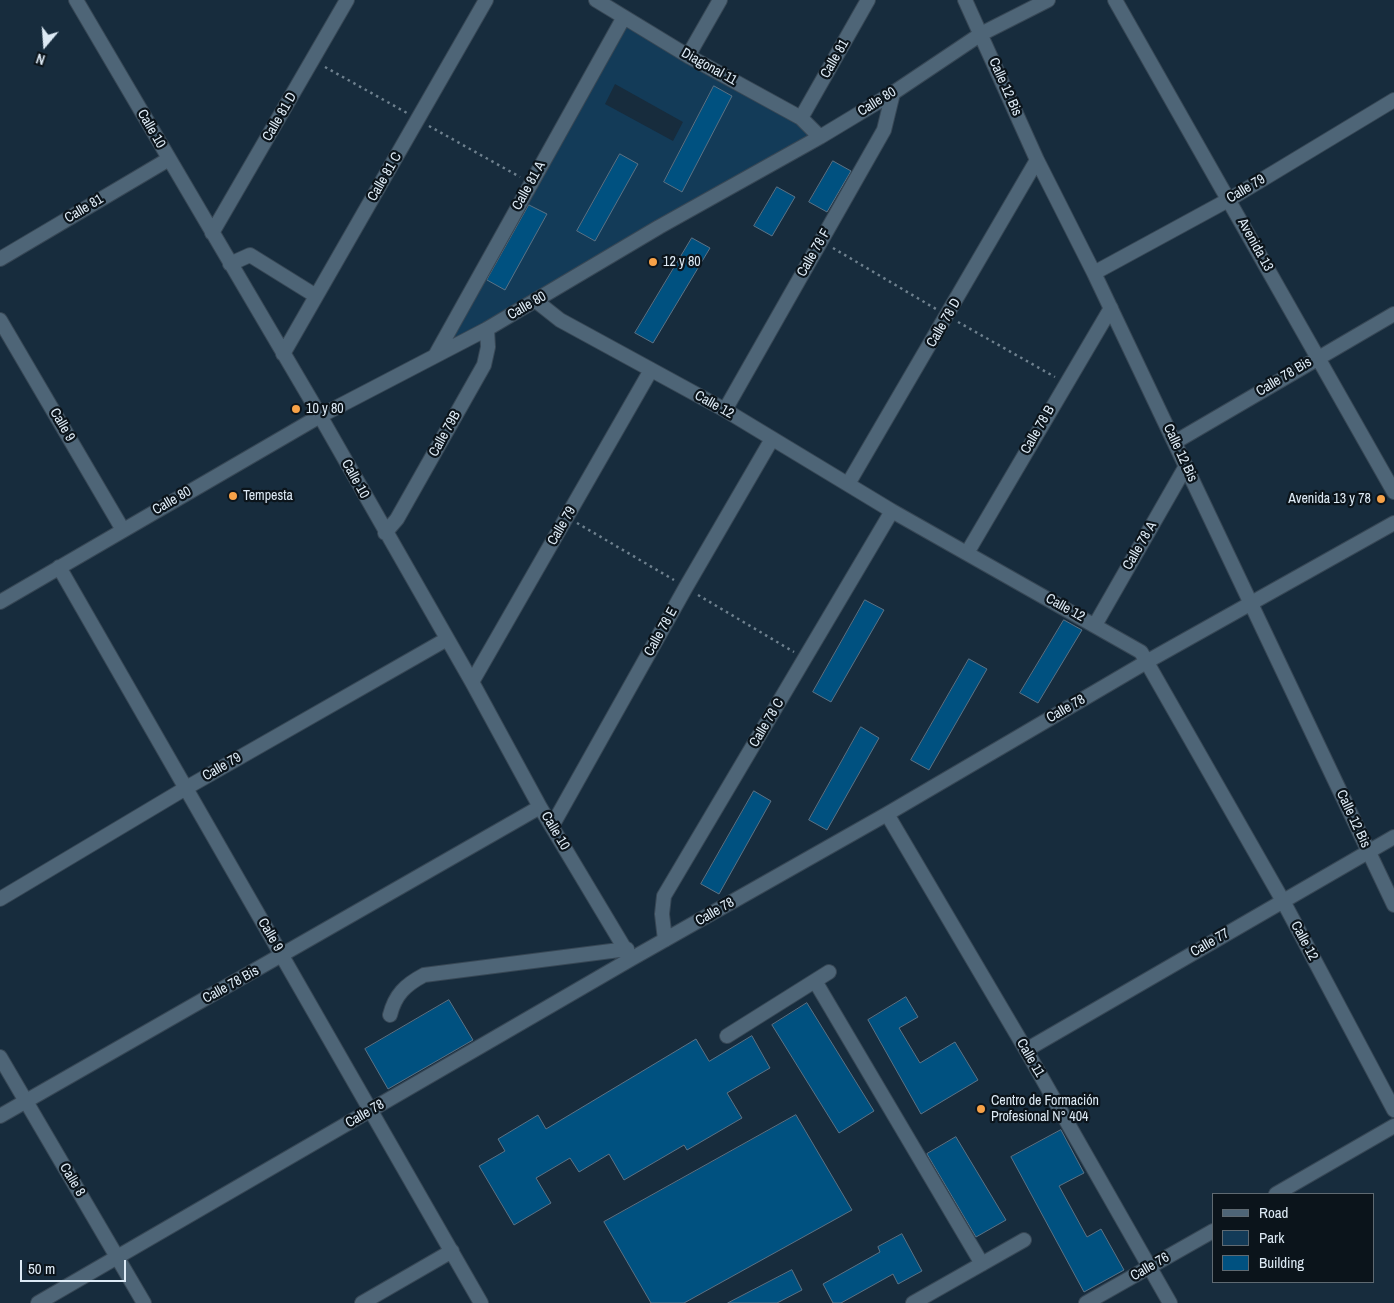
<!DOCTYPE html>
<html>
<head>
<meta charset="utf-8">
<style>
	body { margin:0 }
	#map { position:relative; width:1394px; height:1303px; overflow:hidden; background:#172c3d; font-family:"Archivo Narrow",sans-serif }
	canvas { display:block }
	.legend { position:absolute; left:1212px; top:1193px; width:162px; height:90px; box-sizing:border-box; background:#0b141b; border:1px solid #5f6a72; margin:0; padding:6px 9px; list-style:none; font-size:15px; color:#ddeaf5 }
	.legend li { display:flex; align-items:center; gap:10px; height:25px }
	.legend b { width:25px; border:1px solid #5f6a72 }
	.north { position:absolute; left:20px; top:20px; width:50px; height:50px; -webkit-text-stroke:4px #0b141b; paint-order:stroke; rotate:198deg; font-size:14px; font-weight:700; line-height:20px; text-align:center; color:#ddeaf5 }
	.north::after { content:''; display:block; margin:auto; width:18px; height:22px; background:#ddeaf5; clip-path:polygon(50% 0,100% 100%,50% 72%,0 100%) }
	.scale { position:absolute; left:20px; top:1260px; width:106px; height:22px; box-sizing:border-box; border:2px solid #ddeaf5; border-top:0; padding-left:6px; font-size:15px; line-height:18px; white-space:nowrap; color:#ddeaf5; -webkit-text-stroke:4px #0b141b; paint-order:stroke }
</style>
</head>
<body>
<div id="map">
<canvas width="1394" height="1303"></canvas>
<ul class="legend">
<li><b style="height:6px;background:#4e6577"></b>Road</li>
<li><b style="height:14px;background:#133b58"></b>Park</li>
<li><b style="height:14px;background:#005180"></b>Building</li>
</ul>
<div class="north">N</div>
<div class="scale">50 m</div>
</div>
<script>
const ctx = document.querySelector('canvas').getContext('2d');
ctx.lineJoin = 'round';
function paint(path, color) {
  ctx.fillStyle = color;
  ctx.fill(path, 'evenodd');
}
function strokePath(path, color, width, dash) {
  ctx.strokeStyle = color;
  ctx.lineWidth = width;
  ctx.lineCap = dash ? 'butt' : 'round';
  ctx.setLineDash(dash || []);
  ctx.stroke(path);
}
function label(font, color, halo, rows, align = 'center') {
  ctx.font = font + ' "Archivo Narrow",sans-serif';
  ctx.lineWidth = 4.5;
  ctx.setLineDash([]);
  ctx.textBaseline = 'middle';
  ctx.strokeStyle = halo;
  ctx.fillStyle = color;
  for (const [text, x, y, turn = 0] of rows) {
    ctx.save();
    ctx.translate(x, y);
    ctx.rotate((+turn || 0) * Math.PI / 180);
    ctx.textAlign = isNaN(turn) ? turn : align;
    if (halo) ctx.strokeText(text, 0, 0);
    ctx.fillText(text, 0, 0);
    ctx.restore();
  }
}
paint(new Path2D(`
	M624 17 820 137 435 356ZM615 84 683 122 673 141 605 104ZM714 86 732 96 681 192 664 182ZM620 154 638 164 594 241 577 231ZM529 205 547 215 504 289 487 279Z`), '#133b58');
const building = new Path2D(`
	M714 86 732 96 682 192 664 182Z
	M620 154 638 164 595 241 577 231Z
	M833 161 851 171 827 212 809 202Z
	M777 187 795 197 772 236 754 226Z
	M529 205 547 214 505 290 487 280Z
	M692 238 710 248 653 343 635 333Z
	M865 600 884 610 831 702 813 692Z
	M1064 620 1082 630 1038 703 1020 693Z
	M969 659 987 669 929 770 911 760Z
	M861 727 879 738 827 830 809 820Z
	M754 791 771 801 719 894 701 884Z
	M906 997 918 1017 899 1028 920 1063 955 1042 978 1080 921 1114 868 1020Z
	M449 1000 473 1040 388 1089 365 1049Z
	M807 1003 874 1111 839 1133 772 1025Z
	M752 1036 770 1068 727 1093 742 1118 687 1150 684 1145 624 1180 609 1154 579 1172 570 1158 536 1178 551 1203 514 1225 479 1166 505 1151 498 1139 538 1115 546 1129 696 1039 709 1061Z
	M796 1115 852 1210 684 1303H651L604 1222Z
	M1061 1130 1084 1173 1059 1186 1087 1237 1101 1229 1124 1270 1084 1292 1011 1157Z
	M956 1137 1006 1220 976 1237 927 1154Z
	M902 1234 922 1271 898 1284 893 1274 841 1303H833L823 1284 880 1252 878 1247Z
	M792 1270 802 1290 777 1303H728Z`);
paint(building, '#005180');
strokePath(building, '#5b7285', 1);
const minor = new Path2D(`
	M76 0 311 400 472 682 540 807 631 959
	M596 0 688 56 801 118 820 137
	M965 0 1037 160 1094 273 1394 905
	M1115 0 1394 492
	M688 56 720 0
	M801 118 868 0
	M212 233 347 0
	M0 259 169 159
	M230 264 250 255 316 296
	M1094 273 1230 199 1394 100
	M536 301 560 320 725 410 892 511 1141 652 1283 901 1394 1110
	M0 320 123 530
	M283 354 486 0
	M435 356 624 17
	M725 410 884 130 893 93
	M1175 442 1394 314
	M848 484 1037 160
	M385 533 397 519 484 365 488 347 487 329
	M967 553 1111 308
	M59 567 481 1303
	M0 602 320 416 487 329 659 227 820 137 893 93 981 34 1048 0
	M1095 625 1186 466
	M472 682 651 370
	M887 814 1026 1050 1170 1303
	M552 826 686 587 772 439
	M0 899 186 788 447 639
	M665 940 662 914 664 896 892 511
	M815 981 982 1264
	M390 1015C395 995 405 985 424 975L627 949
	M727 1036 829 972
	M1026 1050 1394 837
	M0 1057 144 1303
	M0 1116 540 807
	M1276 1194 1394 1126
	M38 1303 631 959 887 814 1148 661 1394 523
	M362 1303 452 1251
	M913 1303 1024 1240
	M1086 1303 1213 1231`);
strokePath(minor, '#374755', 16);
strokePath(new Path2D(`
	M325 67 407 113
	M429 126 520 177
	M833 248 936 309
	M958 322 1055 377
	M577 523 674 580
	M698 595 794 652`), '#6e808e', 2.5, [2.5, 4]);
strokePath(minor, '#4e6577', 14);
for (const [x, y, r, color] of [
	[653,262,5,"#f7a248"],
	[296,409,5,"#f7a248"],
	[233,496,5,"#f7a248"],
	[1381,499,5,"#f7a248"],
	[981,1109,5,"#f7a248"]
]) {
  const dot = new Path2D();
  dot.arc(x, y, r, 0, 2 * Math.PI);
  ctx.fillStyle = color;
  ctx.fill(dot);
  strokePath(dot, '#0b141b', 2);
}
label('14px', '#ddeaf5', '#0b141b', [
	["Calle 81",835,59,-60],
	["Diagonal 11",709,67,29],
	["Calle 12 Bis",1005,87,66],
	["Calle 80",877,102,-32],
	["Calle 81 D",280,117,-60],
	["Calle 10",151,129,60],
	["Calle 81 C",385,177,-60],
	["Calle 81 A",529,186,-61],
	["Calle 79",1246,189,-31],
	["Calle 81",84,209,-31],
	["Avenida 13",1255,245,61],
	["Calle 78 F",814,253,-60],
	["Calle 80",527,306,-30],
	["Calle 78 D",944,323,-60],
	["Calle 78 Bis",1284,377,-31],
	["Calle 12",714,405,29],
	["Calle 9",62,425,60],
	["Calle 78 B",1038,430,-60],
	["Calle 79B",445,434,-61],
	["Calle 12 Bis",1180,453,65],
	["Calle 10",355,479,61],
	["Calle 80",172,501,-30],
	["Calle 79",562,526,-60],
	["Calle 78 A",1140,546,-60],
	["Calle 12",1065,608,29],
	["Calle 78 E",661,632,-61],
	["Calle 78",1066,709,-30],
	["Calle 78 C",767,723,-59],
	["Calle 79",222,767,-30],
	["Calle 12 Bis",1353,819,65],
	["Calle 10",555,831,59],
	["Calle 78",715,912,-30],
	["Calle 9",270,935,60],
	["Calle 12",1304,941,62],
	["Calle 77",1210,943,-30],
	["Calle 78 Bis",231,985,-29],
	["Calle 11",1030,1058,60],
	["Calle 78",365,1114,-30],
	["Calle 8",72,1180,59],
	["Calle 76",1150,1267,-30]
]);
label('14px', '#ddeaf5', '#0b141b', [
	["12 y 80",663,262],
	["10 y 80",306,409],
	["Tempesta",243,496],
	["Avenida 13 y 78",1371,499,"right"],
	["Centro de Formación",991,1101],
	["Profesional N° 404",991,1117]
], 'left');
</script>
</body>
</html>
